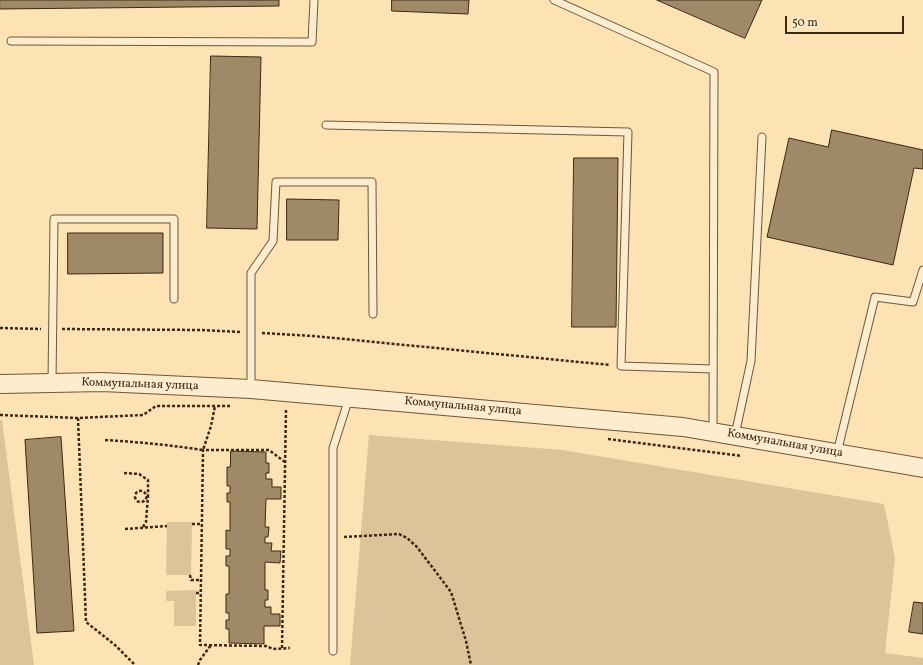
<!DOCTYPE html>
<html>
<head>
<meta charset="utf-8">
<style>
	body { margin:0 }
	#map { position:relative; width:923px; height:665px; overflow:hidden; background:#fde2b4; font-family:Vollkorn,serif }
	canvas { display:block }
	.scale { position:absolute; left:785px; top:16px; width:119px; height:18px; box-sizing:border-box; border:2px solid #3a2913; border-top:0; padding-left:5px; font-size:12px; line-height:14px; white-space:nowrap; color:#3a2913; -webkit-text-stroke:3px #feecce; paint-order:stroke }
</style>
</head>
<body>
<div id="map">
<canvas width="923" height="665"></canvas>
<div class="scale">50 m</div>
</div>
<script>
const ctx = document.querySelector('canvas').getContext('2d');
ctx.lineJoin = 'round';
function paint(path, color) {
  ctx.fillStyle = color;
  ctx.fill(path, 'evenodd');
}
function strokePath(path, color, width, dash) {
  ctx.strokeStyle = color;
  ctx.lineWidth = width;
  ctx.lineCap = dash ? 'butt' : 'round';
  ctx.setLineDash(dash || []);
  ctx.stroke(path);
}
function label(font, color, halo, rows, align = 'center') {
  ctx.font = font + ' Vollkorn,serif';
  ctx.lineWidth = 3;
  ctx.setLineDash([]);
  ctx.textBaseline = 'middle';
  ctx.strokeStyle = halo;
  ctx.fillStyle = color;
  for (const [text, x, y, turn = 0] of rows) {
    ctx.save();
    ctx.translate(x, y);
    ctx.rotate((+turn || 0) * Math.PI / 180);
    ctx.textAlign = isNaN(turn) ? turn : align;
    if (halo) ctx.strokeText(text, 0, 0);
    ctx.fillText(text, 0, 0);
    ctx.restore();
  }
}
paint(new Path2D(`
	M0 420H2L34 665H0Z
	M369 435 562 450 884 504 895 558 885 653 923 658V665H350Z
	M167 522H192L191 575H166Z
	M196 590V626H174V601H166V591Z`), '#dcc399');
const building = new Path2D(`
	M0 0H279V6L0 9Z
	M392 0H469L468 14 392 11Z
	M657 0H762L745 38Z
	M211 56 261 57 257 229 207 228Z
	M832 130 923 150V169L914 168 893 265 767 237 789 138 828 147Z
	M574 158H618L616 327H572Z
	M287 199 339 200 338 240H287Z
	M68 233H163V273L68 274Z
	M61 437 74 631 37 633 25 440Z
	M231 451 266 452V463H269V473H266V479H272V487H281V499H266L265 527H269L268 537H265V543H272L271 551H281L280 563 265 562V590H268V600H265V607H271V614H280V626H264V644L229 643V629H226V620H229V613H226V594H229V566H226V556H230V549H226V530L230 531V502H227V493H230V486H227V467H230Z
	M914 602 923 603V634L909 632Z`);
paint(building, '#9f8967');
strokePath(building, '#3a2913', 1);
const service = new Path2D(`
	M554 0 714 72 713 432
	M11 41 312 42 314 0
	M326 125 628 132 621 366 713 369
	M52 383 54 219H174V299
	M251 389V273L273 241 276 182H372L373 314
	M735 435 751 361 762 137
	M837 453 875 297 913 302 923 270
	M333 651V448L349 398`);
const tertiary = new Path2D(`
	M0 384 102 382 251 389 683 427 923 468`);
strokePath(service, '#6b573b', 9);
strokePath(tertiary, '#6b573b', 20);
strokePath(new Path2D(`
	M0 328 41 329
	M62 329 202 330 241 332
	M262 333 313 336 610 365
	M0 415 78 418 143 415 156 406H231
	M78 418 86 622 115 645 135 665
	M608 439 742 456
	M105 440C138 442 170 445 203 450L211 426 215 406
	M285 462 269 450H203L200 645 266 646 273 649 290 648
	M124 473 139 474 148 480V496H147C143 488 135 490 135 497 136 504 145 504 147 496
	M192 524H202
	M143 527 146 522 148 496
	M125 529 167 526
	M344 537 399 534 407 538 417 547 451 592 466 641 471 665
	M190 575 191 580H201
	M196 593H201
	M282 648 286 409
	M198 665 200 660 211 645`), '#3a2913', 2.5, [3, 2]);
strokePath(service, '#feecce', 7);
strokePath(tertiary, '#feecce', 18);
label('12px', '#3a2913', '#feecce', [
	["Коммунальная улица",140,385,2],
	["Коммунальная улица",463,407,5],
	["Коммунальная улица",785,444,10]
]);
</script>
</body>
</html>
